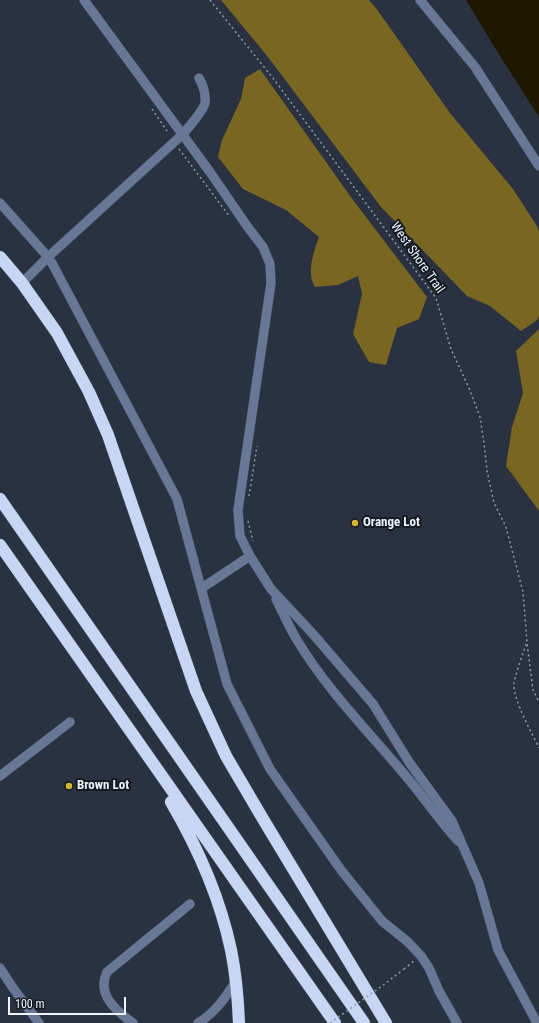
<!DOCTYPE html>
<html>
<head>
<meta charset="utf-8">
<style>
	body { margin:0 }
	#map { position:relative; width:539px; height:1023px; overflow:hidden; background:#2a3242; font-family:"Roboto Condensed",sans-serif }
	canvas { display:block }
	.scale { position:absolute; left:8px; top:997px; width:118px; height:18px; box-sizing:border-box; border:2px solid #eef4fe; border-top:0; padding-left:5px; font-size:12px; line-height:14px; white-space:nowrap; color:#eef4fe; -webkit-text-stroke:3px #161a21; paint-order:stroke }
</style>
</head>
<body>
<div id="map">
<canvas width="539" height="1023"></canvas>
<div class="scale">100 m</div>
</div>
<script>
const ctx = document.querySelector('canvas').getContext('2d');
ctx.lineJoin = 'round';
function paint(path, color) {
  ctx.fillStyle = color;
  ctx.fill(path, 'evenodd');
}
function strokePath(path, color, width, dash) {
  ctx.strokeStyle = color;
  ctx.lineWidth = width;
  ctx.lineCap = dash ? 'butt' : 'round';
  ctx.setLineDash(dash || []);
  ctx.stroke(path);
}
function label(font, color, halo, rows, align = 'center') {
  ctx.font = font + ' "Roboto Condensed",sans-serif';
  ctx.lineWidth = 4;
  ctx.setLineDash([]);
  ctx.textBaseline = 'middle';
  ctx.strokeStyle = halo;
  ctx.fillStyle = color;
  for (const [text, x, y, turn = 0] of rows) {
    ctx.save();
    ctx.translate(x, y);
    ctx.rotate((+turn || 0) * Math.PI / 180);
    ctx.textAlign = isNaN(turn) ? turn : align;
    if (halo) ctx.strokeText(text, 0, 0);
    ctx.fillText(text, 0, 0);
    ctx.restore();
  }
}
paint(new Path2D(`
	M221 0H369L376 8 450 113 513 189 537 226 539 231V316L537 320 521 331 490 306 467 296 381 207 268 57Z
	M260 69 353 200 427 297 419 319 397 328 386 365 369 362 353 334 362 294 358 276 338 285 315 287C306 273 314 251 319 237L286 210 243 189 218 157 222 140 241 99 245 78Z
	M539 329V511L506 466 512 427 523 393 516 351Z`), '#786621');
paint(new Path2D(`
	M466 0H539V117L498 53Z`), '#1f1800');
const minor = new Path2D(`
	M84 0 210 172 247 226 263 247 270 264 271 283 238 510 240 536 250 556 271 589 313 634 373 704 409 762 452 821 479 883 498 950 537 1023
	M420 0 475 67 539 166
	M0 203 48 257 53 265 177 499 227 684 270 769 341 870 382 921 408 942 421 956 429 968 439 991 457 1023
	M22 283 48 257 183 134C188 128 204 110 205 103 206 94 203 85 199 78
	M202 588 250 556
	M276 599C283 613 289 627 297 640 327 690 368 731 405 775 423 796 439 820 458 841
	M0 776 70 722
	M0 968 13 988 39 1023
	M133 1023C116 1011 96 994 107 972L190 904
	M198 1023C215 1013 225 998 236 981`);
const highway = new Path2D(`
	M0 257 22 283 57 333 89 392 108 435 196 691 226 756 263 819 386 1023
	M0 499 364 1023
	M0 545 335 1023
	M171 802C198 848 220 898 231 950 236 974 238 999 239 1023`);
strokePath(minor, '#495160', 10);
strokePath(highway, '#495160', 13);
strokePath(new Path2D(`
	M210 0 276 82 436 298 451 349 469 388 480 417 484 443 487 471 494 503 506 527 523 592 527 643 533 690 539 702
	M152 109 167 131
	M179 149 230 217
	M249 496 257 446
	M248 521 253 541
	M526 644C523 654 515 674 514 684 513 700 532 733 539 748
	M404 969 415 960`), '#9198a5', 1.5, [2, 3]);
strokePath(minor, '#677795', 9);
strokePath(highway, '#c6d6f3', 12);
strokePath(new Path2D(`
	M330 1023 382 986 404 969`), '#9198a5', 1.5, [2, 3]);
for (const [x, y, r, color] of [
	[355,523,4,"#d6b534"],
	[69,786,4,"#d6b534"]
]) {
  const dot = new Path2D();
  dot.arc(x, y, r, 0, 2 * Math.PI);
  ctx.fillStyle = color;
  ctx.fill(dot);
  strokePath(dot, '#161a21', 1.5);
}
label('13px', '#eef4fe', '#161a21', [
	["West Shore Trail",417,258,55]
]);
label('bold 13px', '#eef4fe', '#161a21', [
	["Orange Lot",363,523],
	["Brown Lot",77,786]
], 'left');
</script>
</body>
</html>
